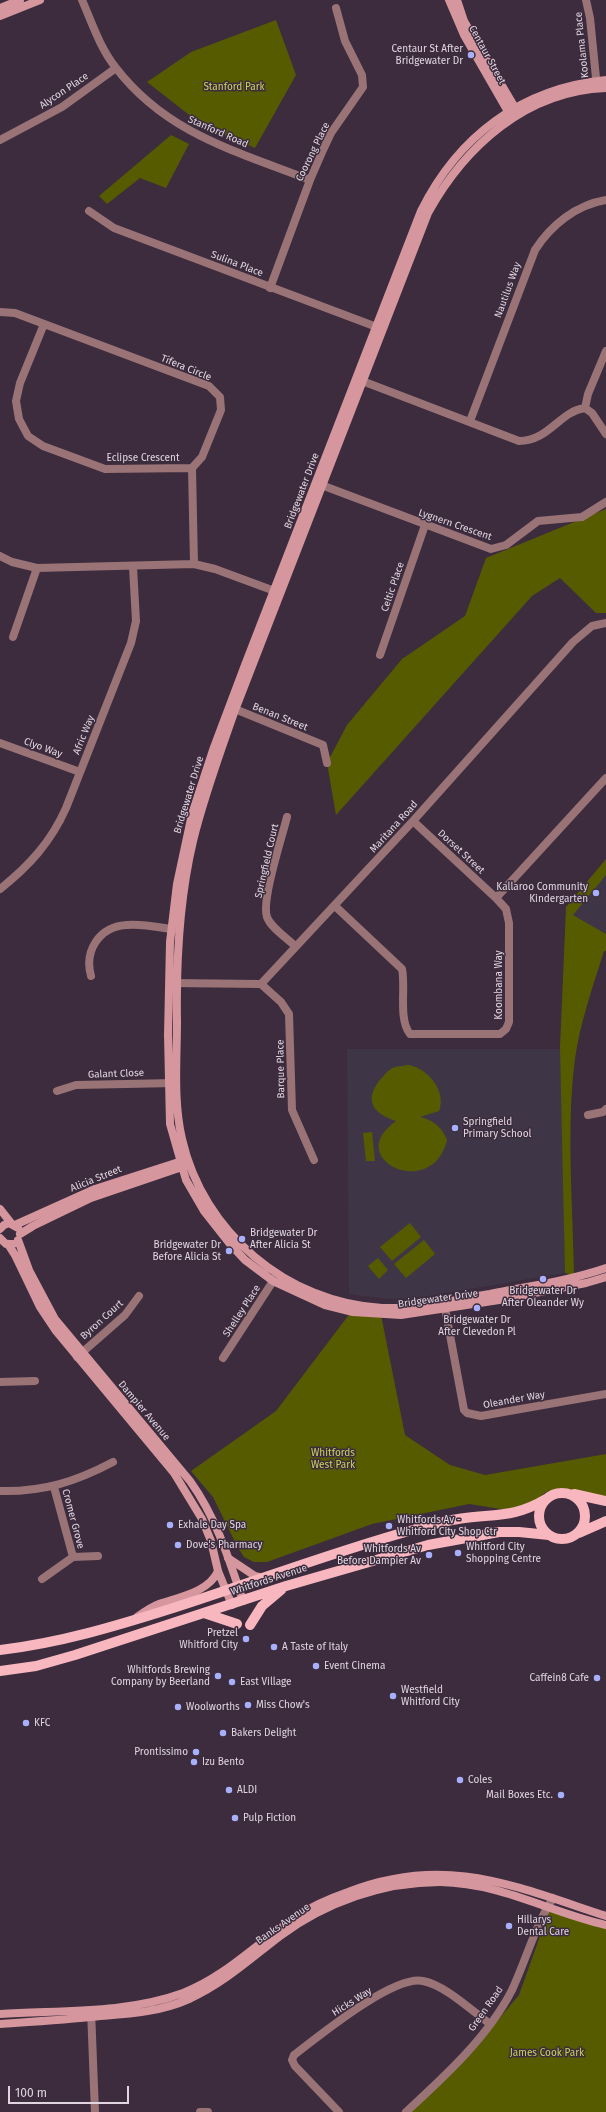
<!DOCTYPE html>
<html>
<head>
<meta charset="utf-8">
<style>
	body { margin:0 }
	#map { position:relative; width:606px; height:2112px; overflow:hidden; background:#3c2c3d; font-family:"Fira Sans",sans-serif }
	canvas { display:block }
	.scale { position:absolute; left:8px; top:2086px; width:121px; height:18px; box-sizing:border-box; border:2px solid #e0d5e0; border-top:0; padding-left:5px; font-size:12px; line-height:14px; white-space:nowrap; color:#e0d5e0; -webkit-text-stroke:3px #3c2c3d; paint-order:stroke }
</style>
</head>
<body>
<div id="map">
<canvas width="606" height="2112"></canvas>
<div class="scale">100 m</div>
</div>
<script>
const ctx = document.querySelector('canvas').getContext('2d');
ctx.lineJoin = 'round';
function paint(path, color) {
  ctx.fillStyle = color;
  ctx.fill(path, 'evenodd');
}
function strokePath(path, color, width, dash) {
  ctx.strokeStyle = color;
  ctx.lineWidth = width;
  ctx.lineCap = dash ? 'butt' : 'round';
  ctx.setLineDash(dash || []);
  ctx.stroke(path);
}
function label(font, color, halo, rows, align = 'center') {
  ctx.font = font + ' "Fira Sans",sans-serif';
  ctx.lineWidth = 3;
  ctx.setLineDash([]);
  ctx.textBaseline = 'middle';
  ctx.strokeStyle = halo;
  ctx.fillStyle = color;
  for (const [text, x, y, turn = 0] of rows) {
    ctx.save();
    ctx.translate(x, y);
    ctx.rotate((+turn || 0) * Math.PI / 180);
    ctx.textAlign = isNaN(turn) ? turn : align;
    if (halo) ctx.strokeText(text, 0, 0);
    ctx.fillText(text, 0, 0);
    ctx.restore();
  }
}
paint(new Path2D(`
	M606 868V934L573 915Z
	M347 1049H563L565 1273 416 1298 389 1299 349 1294Z`), '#3e3646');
paint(new Path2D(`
	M276 20 296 75 255 148 202 125 147 82 191 52Z
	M171 135 189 144 166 188 140 178 107 204 99 196Z
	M606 509V613H596L560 578 532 596 336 815 327 763 347 725 402 659 465 616 486 558Z
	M606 859V875L573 915 606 934V951H604C593 986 580 1023 575 1059 566 1127 573 1206 574 1275L565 1273 560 1047 566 907Z
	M409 1065C428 1069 447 1091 439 1111L420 1117C433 1120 442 1127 447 1140 434 1194 365 1168 381 1137 384 1131 391 1125 396 1121 374 1114 363 1101 380 1080 383 1077 386 1072 391 1069 395 1066 403 1066 409 1065Z
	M372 1132 375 1161H366L363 1133Z
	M410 1223 421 1237 392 1261 380 1247Z
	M424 1240 435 1254 406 1278 394 1264Z
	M378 1258 388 1270 379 1279 368 1266Z
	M351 1312 381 1315 405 1435 450 1465 485 1475 606 1454V1499L563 1488 546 1492 533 1502 507 1510 469 1504 372 1524 267 1562H254L244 1557 237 1546 213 1497 191 1471 276 1411Z
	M549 1911 606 1927V2112H408L444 2078 498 2020 519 1995Z`), '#575b00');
strokePath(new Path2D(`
	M82 0C92 23 100 48 116 68 167 134 236 151 310 180
	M586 0 590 18 597 88
	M0 140 62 107 116 68
	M89 211 114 228 382 329
	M270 288 310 180 323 150 331 133 363 87 362 75 345 41 336 8
	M0 312 15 313 209 386 220 397 221 410 202 457 192 468 194 564
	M44 324 20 383 16 401 19 419 28 436 43 446 105 469 192 468
	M357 379 519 441C549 441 560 411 585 408L592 413 606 434
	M585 408 588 394 606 351
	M470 421 535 250C551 225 576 205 606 200
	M316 483 491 549 506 545 538 521 582 517 606 502
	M0 556 12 562 37 568 194 564 215 569 280 593
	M13 637 37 568
	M380 655 425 525
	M230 707 323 745 327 763
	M0 743 80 772
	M287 817C282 837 261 901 267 917 271 928 287 938 295 946
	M413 821 496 898
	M0 889C29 866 51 842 66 808L131 643 136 621 133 567
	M335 906 402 969C406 987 398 1019 410 1034H500L506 1029 509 1022V923L506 909 496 898 606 778
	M91 976C84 951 99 927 126 925 143 923 161 928 178 930
	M170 983 261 984 413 821 573 642 592 626 606 623
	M261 984 281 1002 289 1014 292 1110 314 1160
	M57 1091 76 1085 175 1083
	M588 1115 603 1112 606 1109
	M444 1303 464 1410 467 1413 481 1416 606 1394
	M77 1357 125 1315 139 1296
	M223 1358 277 1275
	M0 1382 35 1381
	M54 1487 73 1557
	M0 1491C43 1492 75 1482 113 1462
	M42 1579 73 1557 98 1556
	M91 2010 95 2112
	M200 2112H208
	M339 2112 295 2066 292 2060 294 2055C319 2036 393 1975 423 1981 445 1985 472 2011 490 2024
	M406 2112C444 2077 488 2037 512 1990 526 1960 535 1926 553 1898`), '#9a7377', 8);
strokePath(new Path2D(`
	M449 0 464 35 510 115
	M457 0 464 21 517 111
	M0 8 20 0
	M0 16 40 0
	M606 80C522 88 458 136 421 211L245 665 213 750 192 814 177 884 170 942 168 1035 170 1124 186 1180 204 1211 230 1244 245 1260 273 1281 325 1305 353 1312 401 1315 499 1300 586 1283 606 1277
	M606 88C526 91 465 146 428 213L235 710C220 753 204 796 193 841 179 900 176 960 177 1021 177 1060 173 1100 182 1139 203 1232 287 1303 382 1308 418 1309 454 1300 490 1294 529 1286 568 1281 606 1268
	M0 1209 11 1223
	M15 1225 95 1189 185 1160
	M0 1229 4 1225 9 1223 18 1228
	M20 1234 33 1226 91 1198 185 1166
	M0 1238 6 1244H13
	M18 1240 29 1270 55 1319 190 1481C216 1517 229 1559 243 1601
	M8 1244 15 1255 40 1307 56 1331 174 1473 202 1519 211 1541 218 1571 232 1605
	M228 1558 255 1576 263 1578
	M137 1617C144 1612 151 1607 159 1604 179 1597 209 1592 218 1571
	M0 2014C60 2010 126 2014 183 1993 227 1976 260 1940 299 1915 314 1905 331 1898 348 1892 446 1854 514 1886 606 1916
	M0 2024C30 2022 60 2020 91 2017 124 2014 158 2013 189 1999 224 1983 250 1959 280 1936 326 1902 383 1882 440 1882 501 1883 549 1912 606 1925`), '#d5969e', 8);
strokePath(new Path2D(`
	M539 1516a23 23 0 1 1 46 0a23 23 0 1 1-46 0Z
	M574 1494 606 1501
	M579 1533 606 1521
	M204 1613 237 1624
	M250 1625 262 1606 281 1590
	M0 1650C60 1643 116 1626 173 1608 251 1583 330 1553 409 1531 428 1526 446 1520 465 1518 498 1514 516 1517 546 1499
	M0 1671 36 1666 75 1655 286 1586 428 1545 499 1532H519L549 1535`), '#f8b7be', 10);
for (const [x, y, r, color] of [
	[471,55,4,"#a8b0fc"],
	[596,893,4,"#a8b0fc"],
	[455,1128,4,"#a8b0fc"],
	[242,1239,4,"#a8b0fc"],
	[229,1251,4,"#a8b0fc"],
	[543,1279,4,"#a8b0fc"],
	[477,1308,4,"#a8b0fc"],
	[170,1525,4,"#a8b0fc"],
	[389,1526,4,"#a8b0fc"],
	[178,1545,4,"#a8b0fc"],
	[458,1553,4,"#a8b0fc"],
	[429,1555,4,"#a8b0fc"],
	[246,1639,4,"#a8b0fc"],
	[274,1647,4,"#a8b0fc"],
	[316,1666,4,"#a8b0fc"],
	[218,1676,4,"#a8b0fc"],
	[597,1678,4,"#a8b0fc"],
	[232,1682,4,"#a8b0fc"],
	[393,1696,4,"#a8b0fc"],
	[248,1705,4,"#a8b0fc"],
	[178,1707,4,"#a8b0fc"],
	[26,1723,4,"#a8b0fc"],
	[223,1733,4,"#a8b0fc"],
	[196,1752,4,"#a8b0fc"],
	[194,1762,4,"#a8b0fc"],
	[460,1780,4,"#a8b0fc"],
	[229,1790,4,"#a8b0fc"],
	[561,1795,4,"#a8b0fc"],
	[235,1818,4,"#a8b0fc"],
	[509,1926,4,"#a8b0fc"]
]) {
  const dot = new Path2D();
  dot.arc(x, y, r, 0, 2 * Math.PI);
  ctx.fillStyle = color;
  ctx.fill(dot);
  strokePath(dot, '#3c2c3d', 1.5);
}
label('10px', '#e0d5e0', '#3c2c3d', [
	["Koolama Place",582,45,-96],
	["Centaur Street",487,55,61],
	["Alycon Place",64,91,-34],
	["Stanford Road",218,132,24],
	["Coorong Place",313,152,-64],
	["Sulina Place",237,264,21],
	["Nautilus Way",508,290,-70],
	["Tifera Circle",186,368,22],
	["Eclipse Crescent",143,458],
	["Bridgewater Drive",302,491,-69],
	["Lygnern Crescent",455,525,19],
	["Celtic Place",393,587,-71],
	["Benan Street",280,717,22],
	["Afric Way",84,735,-68],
	["Clyo Way",43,748,20],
	["Bridgewater Drive",189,795,-73],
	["Maritana Road",394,827,-48],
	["Dorset Street",461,852,43],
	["Springfield Court",267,861,-77],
	["Koombana Way",499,985,-90],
	["Barque Place",281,1069,-91],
	["Galant Close",116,1074,-2],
	["Alicia Street",96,1179,-22],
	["Bridgewater Drive",438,1299,-8],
	["Shelley Place",242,1311,-57],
	["Byron Court",102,1320,-42],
	["Oleander Way",514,1400,-10],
	["Dampier Avenue",144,1411,50],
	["Cromer Grove",73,1519,75],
	["Whitfords Avenue",269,1580,-18],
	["Banks Avenue",283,1924,-35],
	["Hicks Way",352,2002,-32],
	["Green Road",486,2009,-55]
]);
label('10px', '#e0d5e0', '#3c2c3d', [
	["Centaur St After",463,49,"right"],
	["Bridgewater Dr",463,61,"right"],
	["Kallaroo Community",588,887,"right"],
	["Kindergarten",588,899,"right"],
	["Springfield",463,1122],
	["Primary School",463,1134],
	["Bridgewater Dr",250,1233],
	["After Alicia St",250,1245],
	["Bridgewater Dr",221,1245,"right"],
	["Before Alicia St",221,1257,"right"],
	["Bridgewater Dr",543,1291,"center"],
	["After Oleander Wy",543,1303,"center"],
	["Bridgewater Dr",477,1320,"center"],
	["After Clevedon Pl",477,1332,"center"],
	["Whitfords Av -",397,1520],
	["Whitford City Shop Ctr",397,1532],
	["Exhale Day Spa",178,1525],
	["Dove's Pharmacy",186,1545],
	["Whitford City",466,1547],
	["Shopping Centre",466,1559],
	["Whitfords Av",421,1549,"right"],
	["Before Dampier Av",421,1561,"right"],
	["Pretzel",238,1633,"right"],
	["Whitford City",238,1645,"right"],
	["A Taste of Italy",282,1647],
	["Event Cinema",324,1666],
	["Whitfords Brewing",210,1670,"right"],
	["Company by Beerland",210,1682,"right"],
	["Caffein8 Cafe",589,1678,"right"],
	["East Village",240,1682],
	["Westfield",401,1690],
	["Whitford City",401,1702],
	["Miss Chow's",256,1705],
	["Woolworths",186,1707],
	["KFC",34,1723],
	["Bakers Delight",231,1733],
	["Prontissimo",188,1752,"right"],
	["Izu Bento",202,1762],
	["Coles",468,1780],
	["ALDI",237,1790],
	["Mail Boxes Etc.",553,1795,"right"],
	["Pulp Fiction",243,1818],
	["Hillarys",517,1920],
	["Dental Care",517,1932]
], 'left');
label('10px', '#cdd45e', '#3c2c3d', [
	["Stanford Park",234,87],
	["Whitfords",333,1453],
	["West Park",333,1465],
	["James Cook Park",547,2053]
]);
</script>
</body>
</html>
